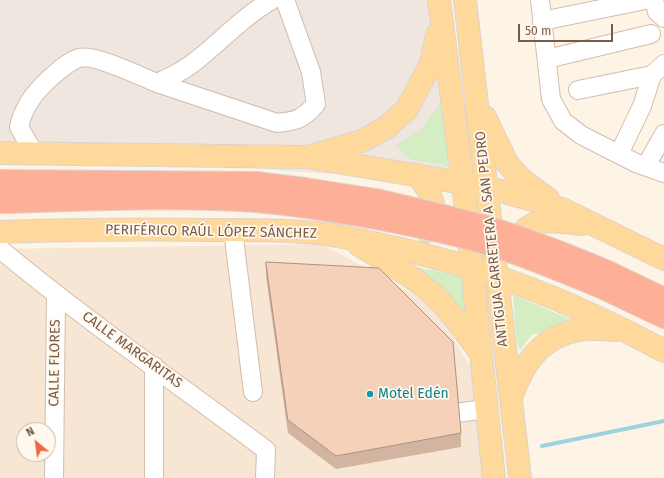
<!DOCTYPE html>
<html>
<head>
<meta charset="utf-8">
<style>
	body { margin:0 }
	#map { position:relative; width:664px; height:478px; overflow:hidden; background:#fef4e5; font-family:"Fira Sans",sans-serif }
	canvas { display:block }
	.north { position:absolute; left:16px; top:422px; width:40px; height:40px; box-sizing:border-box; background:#fff8ed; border:1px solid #c9b8ab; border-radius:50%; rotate:331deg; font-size:11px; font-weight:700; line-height:16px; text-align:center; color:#795948 }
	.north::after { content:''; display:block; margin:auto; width:14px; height:18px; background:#f16641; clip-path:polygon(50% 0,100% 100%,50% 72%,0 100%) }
	.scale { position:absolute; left:518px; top:24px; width:95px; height:18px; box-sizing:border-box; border:2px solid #795948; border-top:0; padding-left:5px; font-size:12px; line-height:14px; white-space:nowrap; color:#795948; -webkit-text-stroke:3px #fff8ed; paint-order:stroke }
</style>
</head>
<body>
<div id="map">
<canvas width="664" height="478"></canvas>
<div class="north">N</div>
<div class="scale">50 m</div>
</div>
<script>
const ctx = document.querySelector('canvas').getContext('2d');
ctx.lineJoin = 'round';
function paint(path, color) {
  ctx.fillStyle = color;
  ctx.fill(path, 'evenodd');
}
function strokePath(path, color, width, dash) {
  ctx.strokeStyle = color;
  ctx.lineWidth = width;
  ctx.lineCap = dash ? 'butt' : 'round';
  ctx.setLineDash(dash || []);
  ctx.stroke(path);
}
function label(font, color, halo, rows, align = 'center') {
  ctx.font = font + ' "Fira Sans",sans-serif';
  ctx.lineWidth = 3.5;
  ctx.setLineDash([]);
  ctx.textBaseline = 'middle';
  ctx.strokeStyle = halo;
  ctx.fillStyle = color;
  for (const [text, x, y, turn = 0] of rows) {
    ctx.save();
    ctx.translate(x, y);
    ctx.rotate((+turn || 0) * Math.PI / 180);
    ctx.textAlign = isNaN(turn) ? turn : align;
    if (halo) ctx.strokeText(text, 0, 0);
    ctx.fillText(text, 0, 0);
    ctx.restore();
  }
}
paint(new Path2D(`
	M322 244 434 306 483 388 494 478H0V249ZM24 430H48V454H24Z`), '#f6e6d3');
paint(new Path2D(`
	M0 0H444L463 183 0 151Z`), '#eee6df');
paint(new Path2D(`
	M443 99 449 166 412 160 395 146 423 128Z
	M405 265 467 277 469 325Z
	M513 295 577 322 532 335 520 350 516 339Z`), '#d4edc2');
strokePath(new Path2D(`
	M542 446 664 421`), '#9dd3dc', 4);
const minor = new Path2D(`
	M540 0 551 99 563 121 581 135 636 163 664 173
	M654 0 657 12 664 18
	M542 21 645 0
	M547 59 651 34
	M157 83 277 123C297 121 303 119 316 104L311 72 285 0
	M578 90 652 75 664 64
	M34 153 19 127C23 108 33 94 47 81 57 72 67 62 79 58 93 53 142 77 157 83 171 77 185 70 197 60 222 40 244 16 272 0
	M619 154 642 106 652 75
	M646 166 664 134
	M233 230 253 392
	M0 249C85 320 177 383 266 450L265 478
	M435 416 485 409
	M54 478 56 296
	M154 478V366`);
const major = new Path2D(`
	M439 0 463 183 494 478
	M465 0 520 478
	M485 117 507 163 521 179 548 199
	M0 153 307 157 486 187 543 203 564 210 664 259
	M314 155 362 141 387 127 407 109 431 64 437 35
	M417 175C432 192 440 210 427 231
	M0 232C69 230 138 229 207 230 243 230 281 229 317 233 338 235 358 240 378 244 481 265 572 301 664 351
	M359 245C384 261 412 275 434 295 451 311 465 332 479 351
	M518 254C514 239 526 225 540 222 553 220 569 223 582 224
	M511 398C524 361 543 334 585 329 595 328 606 330 616 330`);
const highway = new Path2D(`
	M0 181 256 183 305 189 376 200
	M0 202C85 200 171 195 255 201 296 204 336 211 376 218
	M608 272 664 299
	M601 287 664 317`);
strokePath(minor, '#d3bdac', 20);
strokePath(major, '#dcd4cf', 24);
strokePath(highway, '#dcd4cf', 24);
strokePath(minor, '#fff', 18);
strokePath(major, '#ffd89b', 22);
strokePath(highway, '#fdb097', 22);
const highwayBridge = new Path2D(`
	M376 200C415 209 454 218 493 229 532 241 570 256 608 272
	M376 218C415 226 454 233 492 245 529 257 565 272 601 287`);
strokePath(highwayBridge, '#dcd4cf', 24, []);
strokePath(highwayBridge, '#fdb097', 22);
paint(new Path2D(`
	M266 262 461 433V447L336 469 288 433 266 276Z`), '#d3b4a0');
const building = new Path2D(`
	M266 262 379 268 453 342 461 433 336 456 288 420Z`);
paint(building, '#f5d1ba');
strokePath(building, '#ac9282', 1);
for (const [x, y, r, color] of [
	[370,394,4,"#0f9aa8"]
]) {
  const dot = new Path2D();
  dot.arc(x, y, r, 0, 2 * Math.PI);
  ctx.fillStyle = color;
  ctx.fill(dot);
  strokePath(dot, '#fff8ed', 1.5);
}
label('14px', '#795948', '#fff8ed', [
	["PERIFÉRICO RAÚL LÓPEZ SÁNCHEZ",211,232,1],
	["ANTIGUA CARRETERA A SAN PEDRO",492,239,-96],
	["CALLE MARGARITAS",132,350,36],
	["CALLE FLORES",55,363,-89]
]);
label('14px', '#0d838f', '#fff8ed', [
	["Motel Edén",378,394]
], 'left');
</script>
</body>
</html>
